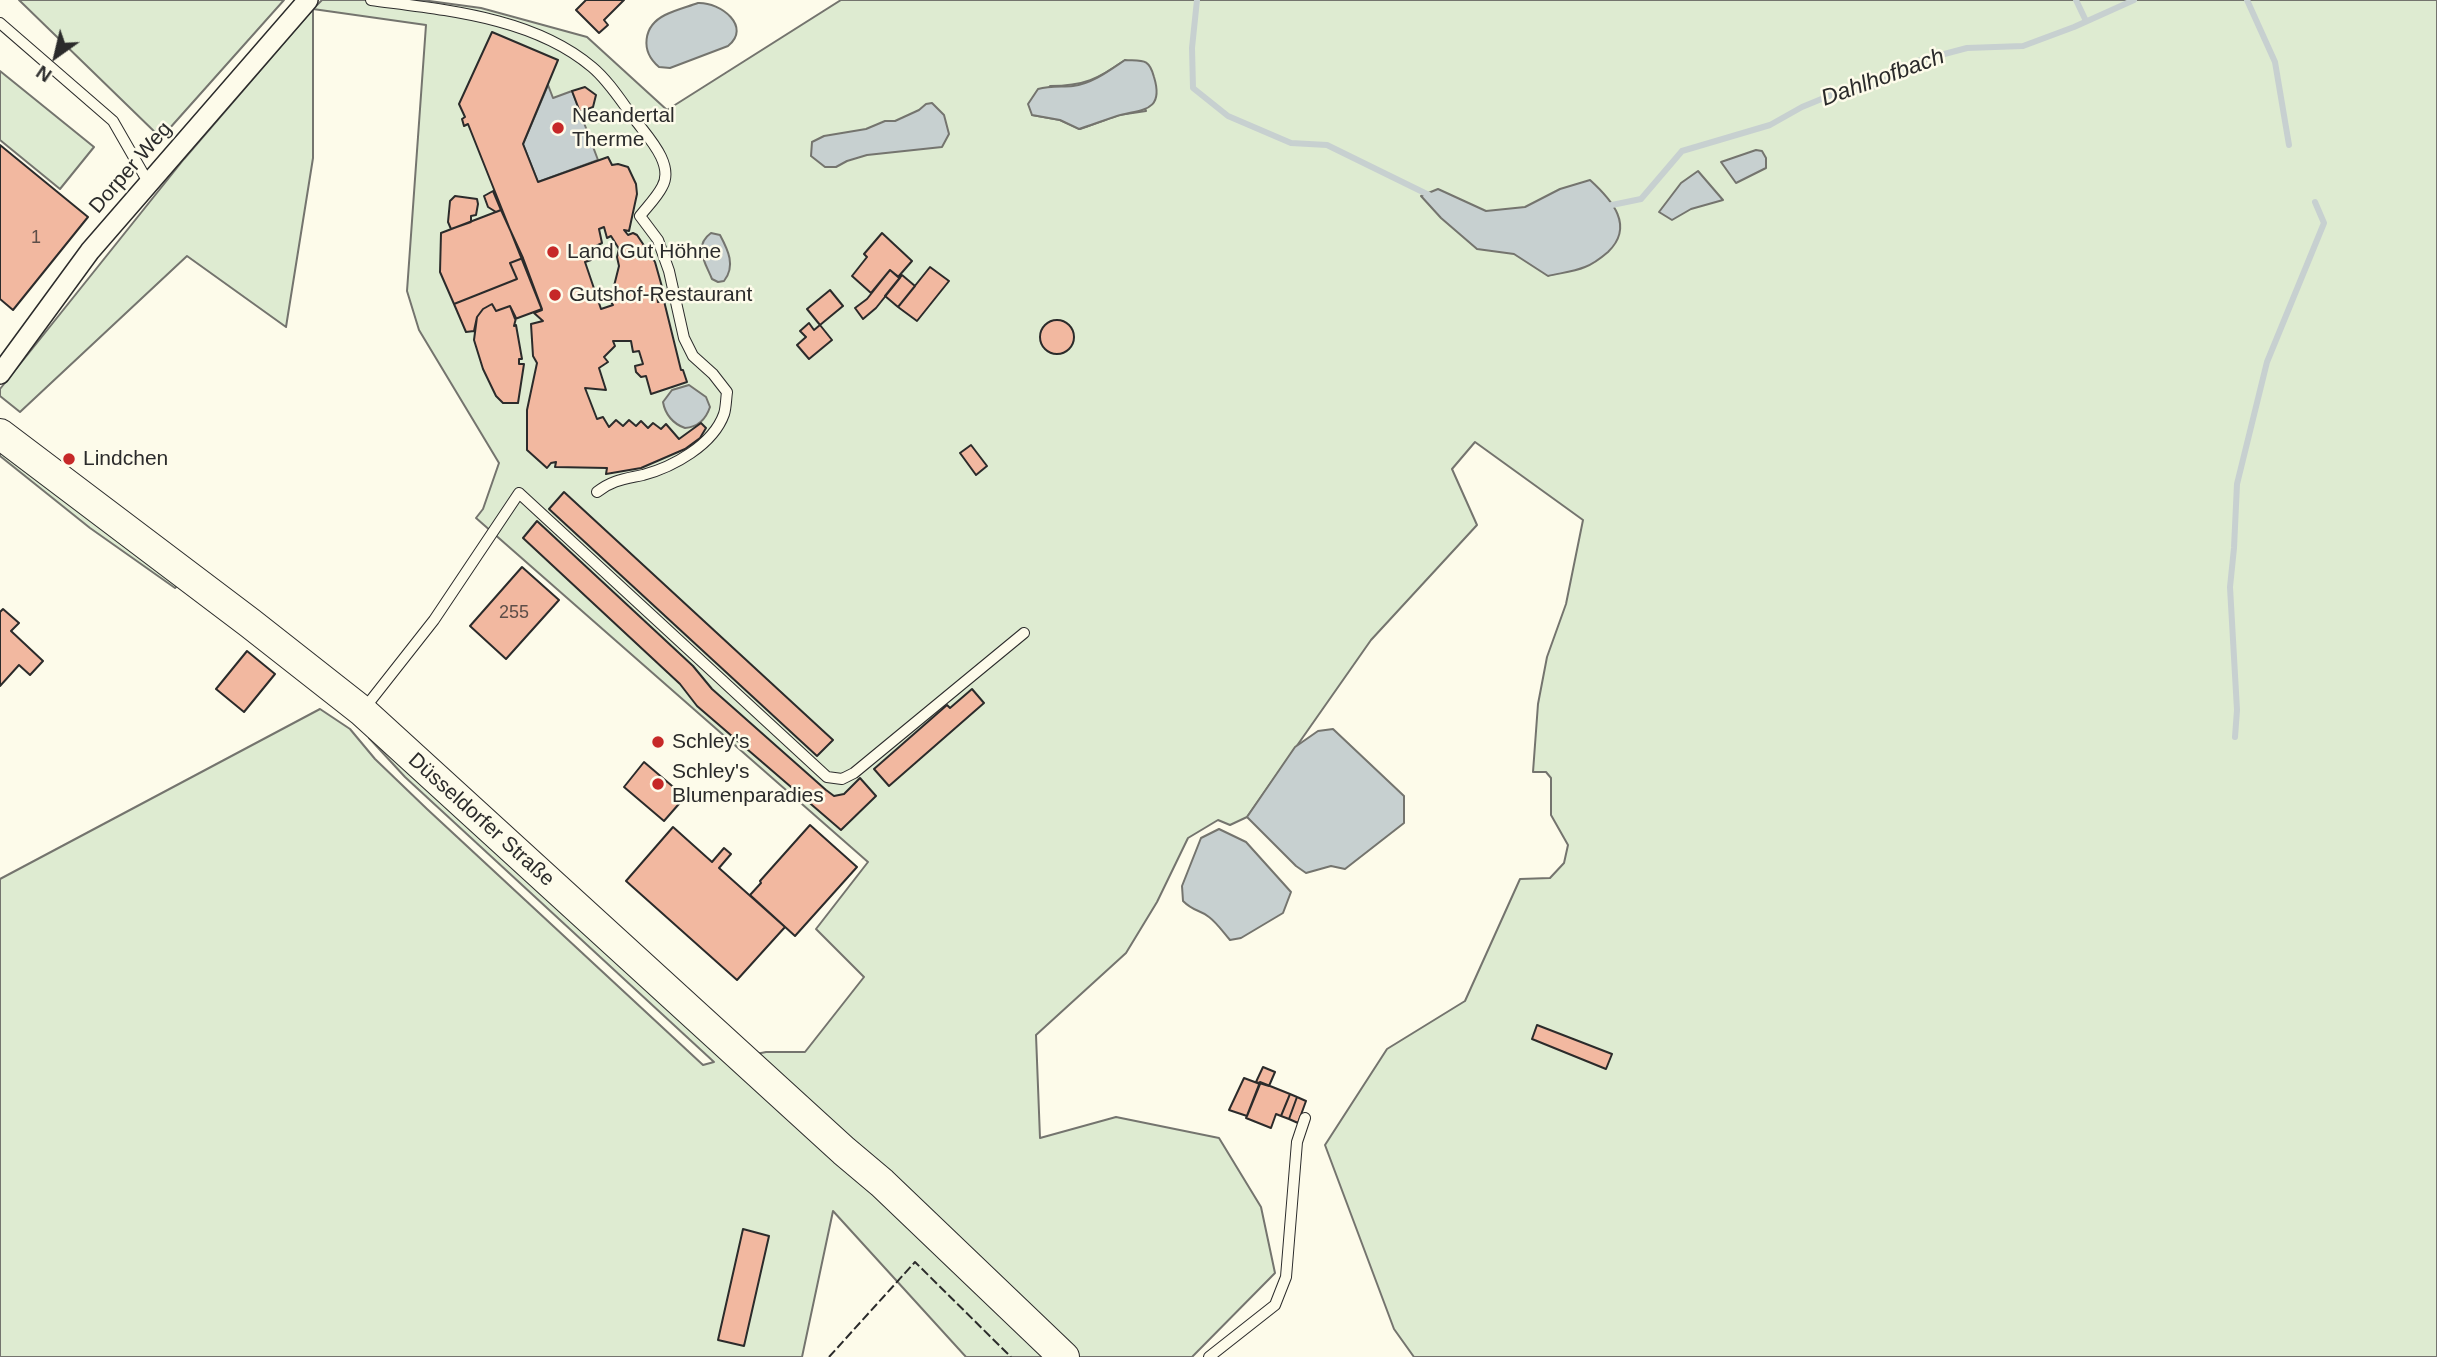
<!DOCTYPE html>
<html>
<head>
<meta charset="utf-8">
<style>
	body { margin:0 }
	#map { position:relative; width:2437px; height:1357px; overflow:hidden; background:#fdfbea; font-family:Arial,sans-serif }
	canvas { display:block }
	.north { position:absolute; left:21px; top:21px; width:70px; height:70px; -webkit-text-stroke:5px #fdfbea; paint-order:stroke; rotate:214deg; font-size:19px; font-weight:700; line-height:28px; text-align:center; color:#2b2b2b }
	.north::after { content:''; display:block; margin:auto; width:24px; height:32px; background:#2b2b2b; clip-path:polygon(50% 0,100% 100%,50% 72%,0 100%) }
</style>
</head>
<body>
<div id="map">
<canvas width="2437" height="1357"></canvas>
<div class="north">N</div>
</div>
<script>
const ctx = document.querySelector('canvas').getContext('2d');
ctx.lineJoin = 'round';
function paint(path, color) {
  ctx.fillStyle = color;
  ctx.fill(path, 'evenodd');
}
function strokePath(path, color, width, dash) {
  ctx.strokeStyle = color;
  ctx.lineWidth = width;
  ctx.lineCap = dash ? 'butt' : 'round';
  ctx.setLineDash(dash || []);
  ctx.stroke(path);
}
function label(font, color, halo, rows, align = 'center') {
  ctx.font = font + ' Arial,sans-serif';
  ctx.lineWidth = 5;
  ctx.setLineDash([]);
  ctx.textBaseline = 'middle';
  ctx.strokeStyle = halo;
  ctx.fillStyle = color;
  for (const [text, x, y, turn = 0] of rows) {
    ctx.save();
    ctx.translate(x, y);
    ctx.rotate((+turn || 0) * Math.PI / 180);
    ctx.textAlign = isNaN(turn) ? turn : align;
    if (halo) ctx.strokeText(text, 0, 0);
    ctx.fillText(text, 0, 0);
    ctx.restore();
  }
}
const green = new Path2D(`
	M19 0H284L161 138Z
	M322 0H422L481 8 587 37 667 110 841 0H2437V1357H1414L1394 1329 1325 1145 1387 1049 1465 1001 1520 879 1550 878 1564 863 1568 845 1551 815V778L1546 772H1533L1538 704 1547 657 1566 604 1583 520 1475 442 1452 469 1477 525 1371 640 1247 817 1230 825 1218 820 1188 838 1157 902 1126 953 1036 1035 1040 1138 1116 1117 1219 1138 1261 1207 1275 1273 1192 1357H966L833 1211 802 1357H0V879L320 709 350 729 375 759 427 809 703 1065 714 1062 405 777 369 738 370 736 727 1060 766 1052H805L864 977 816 929 868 862 476 518 483 509 499 463 419 330 407 291 426 25 313 9V158L286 327 187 256 20 412 0 396V389L184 159 313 9ZM1125 60 1146 111 1119 115 1080 129 1060 120 1032 115 1050 86C1084 86 1098 79 1125 60Z
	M0 71 94 147 60 189 0 140Z
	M0 449 178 585 175 588 90 528 0 456Z`);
paint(green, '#deebd1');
strokePath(green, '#74746e', 2);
const water = new Path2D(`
	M698 3C721 2 752 27 728 46L670 68 659 67C640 51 643 26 665 15 675 10 687 7 698 3Z
	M1125 60C1143 61 1149 58 1154 77 1165 113 1140 109 1117 116 1104 120 1092 125 1079 129L1060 120 1032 115 1028 104 1038 89C1050 86 1061 87 1073 86 1092 84 1110 70 1125 60Z
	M548 85 553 98 572 91 598 160 538 182 523 144Z
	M932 103 944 115 949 134 942 147 867 155 847 161 836 167H825L811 156 812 142 824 136 866 129 885 121H895L919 110 926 104Z
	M1756 150 1762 151 1766 158V168L1736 183 1721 162Z
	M1698 171 1723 200 1691 209 1672 220 1659 212 1681 183Z
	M1590 180C1612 200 1635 226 1608 252 1601 258 1593 264 1585 267 1573 272 1560 273 1548 276L1514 254 1477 249 1441 218 1421 196 1438 189 1486 211 1525 207 1560 189Z
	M711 233 720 235C728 250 736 266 724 281L718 282 712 279C705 262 693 246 711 233Z
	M689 385 706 397 710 407C706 419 698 427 685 428 673 424 665 414 663 402L672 390Z
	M1333 729 1404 796V823L1345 869 1331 866 1306 873 1296 866 1247 817 1295 747 1318 731Z
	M1219 829 1246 842 1291 892 1283 913 1241 938 1230 940C1223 932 1217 923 1209 917 1199 909 1194 912 1183 901L1182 886 1201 838Z`);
paint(water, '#c7d0d0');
strokePath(water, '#74746e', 2);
strokePath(new Path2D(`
	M1197 0 1192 48 1193 88 1228 116 1291 143 1327 145 1433 197
	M2076 0 2086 21
	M2247 0 2275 62 2289 145
	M1607 206 1641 199 1682 151 1770 125 1802 107 1836 93 1876 86 1914 62 1967 48 2023 46 2074 27 2134 0
	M2235 737 2237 710 2230 587 2234 548 2237 484 2267 362 2324 223 2315 202`), '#c7d0d0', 6);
const building = new Path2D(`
	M586 0H624L604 20 608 25 599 33 576 10Z
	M492 32 558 60 523 144 538 182 608 157 612 165 618 164 628 167 636 184 637 194 629 231 624 230 628 235 633 233 637 235 655 262 664 294 657 296 658 302 664 301 681 370H683L687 382 651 394 646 376 641 377 636 372 635 366 643 364 639 351 633 352 631 341H613L615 346 604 357 608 362 599 368 606 390 585 388 597 419 603 417 609 427 616 420 623 426 629 420 636 426 641 421 648 428 653 423 661 429 666 424 679 439 701 423 706 428 700 438 685 449 641 468 606 474 607 468 555 467 556 462 551 463 547 468 527 450V410L537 363 533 356 531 324 543 321 534 313 542 310 468 124 464 126 462 119 465 117 459 104ZM604 227 607 238 611 236 619 249 617 257 619 266 614 286 616 293 614 295 616 297 611 302 613 305 601 309 585 262 591 260 596 252V246L602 243 599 229Z
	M585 87 596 95 593 107 580 112 572 91Z
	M0 145 88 217 13 310 0 299Z
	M493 191 501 210 496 212 488 207 484 196Z
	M455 196 477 199 478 204 476 215 471 216V222L451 229 448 222 450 201Z
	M501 210 523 258 510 263 517 279 454 304 440 272 441 233Z
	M882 233 912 261 898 277 890 270 871 293 852 276 867 257 864 254Z
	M523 258 542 309 515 319 510 306 496 311 492 304 483 309 477 317 474 331 466 332 454 304 517 279 510 263Z
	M930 267 949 281 917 321 898 307Z
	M890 270 900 278 876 308 863 319 855 308 867 299Z
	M902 275 915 286 898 307 885 296Z
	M830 290 843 306 820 325 807 309Z
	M492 304 496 311 510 306 516 318 514 326 516 325 522 359H519V364H524L518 403H503L496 396 483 369 474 340 477 317 483 309Z
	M1040 337a17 17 0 1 1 34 0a17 17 0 1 1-34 0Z
	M809 323 814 330 820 325 832 340 809 359 797 345 806 337 800 331Z
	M971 445 987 466 976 475 960 453Z
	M564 492 833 740 817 756 549 509Z
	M537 521 693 666 712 689 826 790 834 796 844 794 860 778 876 796 841 830 697 706 680 684 523 538Z
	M522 567 559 600 506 659 470 626Z
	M3 609 19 623 11 631 43 661 30 675 19 665 0 686V612Z
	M247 651 275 674 244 712 216 689Z
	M972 689 984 703 889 786 874 769 947 705 950 708Z
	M644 762 685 797 664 821 624 787Z
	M810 825 857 867 795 936 750 895 761 883 760 881Z
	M673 827 712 862 724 848 731 854 719 868 785 927 737 980 626 881Z
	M1537 1025 1612 1054 1606 1069 1532 1039Z
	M1263 1067 1275 1072 1269 1086 1256 1082Z
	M1244 1078 1260 1084 1247 1116 1229 1110Z
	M1260 1082 1290 1094 1281 1116 1276 1114 1271 1128 1246 1118Z
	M1290 1094 1297 1097 1289 1119 1281 1116Z
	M1297 1097 1306 1101 1298 1123 1289 1119Z
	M743 1229 769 1236 744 1346 718 1340Z`);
paint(building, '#f2b8a0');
strokePath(building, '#2b2b2b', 2);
const lane = new Path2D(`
	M371 0C445 10 533 17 592 67 609 81 623 104 636 121 648 137 675 165 662 187 657 197 647 207 640 216L658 240 669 271 684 338 693 356 713 374 727 392C726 399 726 408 724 414 713 445 673 467 643 475 625 479 612 480 597 492
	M0 23 113 121 148 182
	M364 709 434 620 519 493 827 777 842 779 854 773 1024 633
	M1209 1357 1275 1305 1286 1277 1297 1142 1305 1118`);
const street = new Path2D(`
	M0 374 90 251 308 0`);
const primary = new Path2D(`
	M0 434 250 623 362 711 844 1151 882 1183 1064 1357`);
strokePath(lane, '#2b2b2b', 12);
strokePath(street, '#2b2b2b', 22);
strokePath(primary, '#2b2b2b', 32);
strokePath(lane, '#fdfbea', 10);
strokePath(street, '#fdfbea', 19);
strokePath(primary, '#fdfbea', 30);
strokePath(new Path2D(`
	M829 1357 915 1262 1011 1357`), '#2b2b2b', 2, [9, 3.5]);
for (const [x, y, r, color] of [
	[558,128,7,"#c62828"],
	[553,252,7,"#c62828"],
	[555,295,7,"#c62828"],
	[69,459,7,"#c62828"],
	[658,742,7,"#c62828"],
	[658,784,7,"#c62828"]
]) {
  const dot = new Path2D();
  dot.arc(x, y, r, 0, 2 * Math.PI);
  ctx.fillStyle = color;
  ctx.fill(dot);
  strokePath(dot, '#fdfbea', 2.5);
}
label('18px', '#5d4e48', null, [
	["1",36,238],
	["255",514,613]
]);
label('21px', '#2b2b2b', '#fdfbea', [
	["Neandertal",572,116],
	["Therme",572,140],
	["Land Gut Höhne",567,252],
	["Gutshof-Restaurant",569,295],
	["Lindchen",83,459],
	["Schley's",672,742],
	["Schley's",672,772],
	["Blumenparadies",672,796]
], 'left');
label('21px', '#2b2b2b', '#fdfbea', [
	["Dorper Weg",131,168,-49],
	["Düsseldorfer Straße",481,820,42]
]);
label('italic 23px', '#2b2b2b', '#fdfbea', [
	["Dahlhofbach",1883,78,-20]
]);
</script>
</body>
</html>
